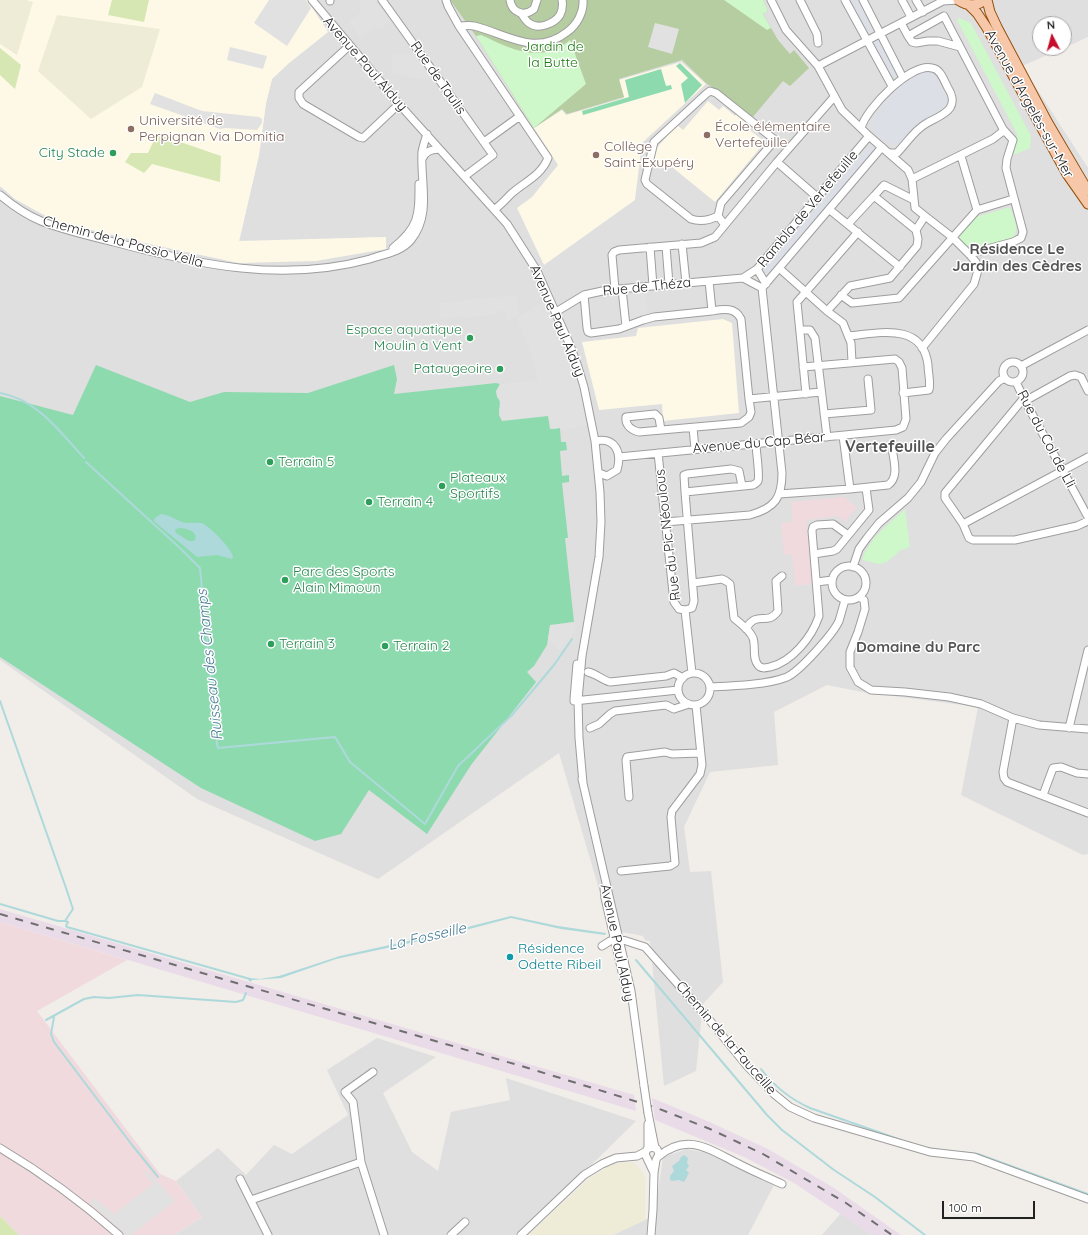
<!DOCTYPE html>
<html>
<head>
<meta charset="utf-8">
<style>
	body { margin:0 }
	#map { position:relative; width:1088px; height:1235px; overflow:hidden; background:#f1ede9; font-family:Quicksand,sans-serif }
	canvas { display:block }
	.north { position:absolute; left:1032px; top:16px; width:40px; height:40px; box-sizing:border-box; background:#fff; border:1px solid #a6a6a6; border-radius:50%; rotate:354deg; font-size:11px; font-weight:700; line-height:16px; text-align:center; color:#212121 }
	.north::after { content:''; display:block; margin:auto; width:14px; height:18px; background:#c60d2d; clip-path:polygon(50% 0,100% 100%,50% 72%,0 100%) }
	.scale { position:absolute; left:942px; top:1201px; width:93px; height:18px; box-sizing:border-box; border:2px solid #212121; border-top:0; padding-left:5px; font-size:12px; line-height:14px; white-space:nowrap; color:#212121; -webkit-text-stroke:3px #fff; paint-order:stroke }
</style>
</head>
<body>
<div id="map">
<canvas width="1088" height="1235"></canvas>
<div class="north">N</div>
<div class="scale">100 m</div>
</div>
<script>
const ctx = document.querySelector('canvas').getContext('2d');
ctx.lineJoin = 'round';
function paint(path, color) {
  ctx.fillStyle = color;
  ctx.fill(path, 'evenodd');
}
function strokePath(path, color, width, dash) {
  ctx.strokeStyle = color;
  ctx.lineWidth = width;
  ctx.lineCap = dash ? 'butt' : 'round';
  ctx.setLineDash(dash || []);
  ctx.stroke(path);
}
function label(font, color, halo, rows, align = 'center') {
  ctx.font = font + ' Quicksand,sans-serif';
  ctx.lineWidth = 3;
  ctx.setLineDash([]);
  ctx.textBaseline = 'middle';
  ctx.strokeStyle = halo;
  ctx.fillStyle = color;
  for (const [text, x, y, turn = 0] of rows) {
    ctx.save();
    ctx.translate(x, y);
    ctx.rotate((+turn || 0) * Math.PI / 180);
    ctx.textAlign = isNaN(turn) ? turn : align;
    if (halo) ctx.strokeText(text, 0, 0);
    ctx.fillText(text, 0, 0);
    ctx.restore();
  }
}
paint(new Path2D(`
	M307 0H1088V37L1064 48V24H1040V48H1063L1022 66 1088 168V854L1083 855 961 795 978 707 862 692 827 685 774 712 778 765 710 772 684 827 690 872 711 871 723 982 703 1004 696 1071 664 1086 650 941 645 940 643 936 611 930 559 753 378 879 197 799 0 660V186L15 199 55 221 154 245 239 263 386 249V237L239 242 259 155 266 103 272 79 289 63 328 32Z
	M377 1038 436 1057 383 1093 412 1152 438 1171 451 1112 510 1100 506 1078 636 1121 520 1235H174L202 1217 176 1181 218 1148 246 1175 274 1145 292 1154 348 1115 327 1070Z
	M687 1149 706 1153 774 1185 748 1235H613L655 1215 663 1157Z
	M841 1213 872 1235H822Z`), '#dfdfdf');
paint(new Path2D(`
	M844 497 857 507 845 522 838 516 806 520 813 584 795 586 792 554 784 555 781 523 793 522 791 502Z
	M0 922 127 960 37 1011 160 1174 176 1181 202 1217 174 1235H19L0 1216Z`), '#f0dadd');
paint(new Path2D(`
	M0 909 634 1095 636 1111 0 922Z
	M652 1098 705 1120 768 1149 834 1188 901 1235H872L794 1183 744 1157 655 1120Z`), '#eadbe9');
paint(new Path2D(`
	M0 0H307L328 32 289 63 272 79 266 103 259 155 239 241 386 237V249L316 261 239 263 154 245 55 221 15 199 0 186Z
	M681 62 706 84 642 143 635 200 544 265 517 208 532 197 558 165 534 128 562 110 566 115 624 98 619 80Z
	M708 101 719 110 723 106 735 116 737 113 752 126 750 130 765 142 715 202 667 163 663 168 652 158 653 152 677 125 683 130Z
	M723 319 732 323 739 413 663 421 662 404 599 410 582 342 636 336 638 328Z`), '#fdf9e6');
paint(new Path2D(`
	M0 0H26L33 2 17 55 0 44Z
	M57 15 160 29 142 87 91 119 38 71Z
	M624 1162 634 1163 643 1172 645 1179V1220L613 1235H528L591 1177 611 1165Z`), '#eeecd6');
paint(new Path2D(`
	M112 0H149L144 22 108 15Z
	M0 48 21 65 15 89 0 75Z
	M157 134 221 156 220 182 152 164 144 173 125 162 131 153H148Z
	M0 1216 19 1235H0Z`), '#d6e7b3');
paint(new Path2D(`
	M450 0H763L768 11 763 14 778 40 790 54 794 50 809 68 790 86 783 81 752 118 718 90 707 84 682 60 619 79 624 97 567 114 562 109 534 128 476 36Z`), '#b5cda1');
paint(new Path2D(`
	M724 0H763L768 11 763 14 771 28 767 30Z
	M959 18 971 23 1031 136 1030 148 1014 155 1017 134 957 20Z
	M481 35C505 46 530 60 557 49 561 47 566 43 570 40L586 84 534 128 476 36Z
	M1010 207C1013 216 1021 231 1012 238L973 249 969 247 958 238 976 217Z
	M905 509 910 547 901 550 887 562 879 564 862 560C869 538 889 524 905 509Z`), '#cef7ca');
paint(new Path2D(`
	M680 63 702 85 685 103 681 84 688 78 676 66Z
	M661 69 666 86 671 85 672 89 583 115 582 111 629 97 625 80Z
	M96 365 190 402 224 392 308 393 394 365 397 379 394 394 496 383 500 384C492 399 504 397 499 411L548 416 550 429 560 428 561 442H566L567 450 560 451 562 476 569 475V482L562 483 568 538H565L574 622 550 626 547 645 534 666 527 672 536 682 471 765 427 834 369 790 341 834 315 841 201 788 0 657V396L73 415Z`), '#8ddaaf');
paint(new Path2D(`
	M269 0H306L311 8 287 46 254 23Z
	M360 0H374L391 22 378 31 375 27 360 38 349 21 361 12 360 8Z
	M655 23 679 29 672 54 648 47Z
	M230 47 267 56 263 69 227 60Z
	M393 53 419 55 434 76 428 80 391 73Z
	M155 93 202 111 259 117 262 119V123L257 130 225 128 220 129 150 104Z
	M645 293 648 316 623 321 620 296Z
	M516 295 519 315 507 322 505 319 507 317 502 309 494 315 464 317 462 315 460 317 442 319 440 317 439 303Z
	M547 300 563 339 580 384 589 425 560 430V428L552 429 548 416 502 421 499 415 500 401 497 397 496 391 500 384 538 380 529 348 516 318Z
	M574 622 575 632 560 651 548 640 550 625Z
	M148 1171 175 1201 131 1235H126L90 1203 94 1198 114 1214 153 1184 145 1174Z`), '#e1e1e1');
paint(new Path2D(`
	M848 0H857L872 28V34L870 35 867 34Z
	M874 40H878L881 42 897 73 894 78H891L872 45Z
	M927 71 934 74 944 90 948 98 947 105 941 111 918 126 909 133 899 146 891 145 878 136 872 127 873 119 888 98 902 84 921 73Z
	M872 145 875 147V152L770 277 766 278 762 272 764 268 866 150 869 146Z`), '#dddfe7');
paint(new Path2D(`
	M161 514C169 515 175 519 182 522 189 524 195 522 201 523 209 525 232 549 233 557L232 559 217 555 197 557 155 522 154 520 155 518ZM181 528C187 529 194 530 196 537L194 541H189L176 533 175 529Z
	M511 916 558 926 606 933 605 935 561 929 511 918 443 936 336 959 281 978 252 980 251 982 248 980 249 978 260 979 279 976 340 956 444 933Z
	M684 1155 688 1158 687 1163 689 1166 686 1170 689 1173 684 1182 679 1180 672 1181 670 1180V1176L674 1171 672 1166 679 1161 681 1157Z`), '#add9db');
strokePath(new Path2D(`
	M0 393C37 399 60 432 84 458
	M86 462 182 550 200 568 217 744 218 748 335 737 350 762 425 824 458 766 512 715 554 665 572 639
	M0 701 66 888 73 909 65 921
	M0 904 58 921H65
	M65 921 68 922 66 926 67 927 250 979
	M636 960 767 1115 782 1130 834 1170 875 1197 925 1235
	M54 1017 51 1034 54 1042 132 1145 158 1177
	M46 1020 84 999 94 997 109 998 138 995 236 1002 243 1000 246 993
	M761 1069C774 1086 790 1099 810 1108L901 1140
	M927 1148 940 1150
	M960 1152 978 1154 1088 1194`), '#add9db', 2);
const minor = new Path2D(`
	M312 0 399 104 507 224 537 271 570 345 578 367 584 387 595 441 600 492 601 522 599 557 582 656 578 700 579 738 583 783
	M382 0 493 155 465 176
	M446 0 448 6 459 26
	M510 0C512 13 524 17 534 9L537 0
	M771 0 786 30 818 66 842 110 869 136 908 170 912 179 915 208 925 216 916 230 918 239 917 246 890 278 850 286 827 311
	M800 0 817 34 818 43
	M845 0 892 86
	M863 0 903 78
	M902 0 911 17
	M916 0 923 12
	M330 1V0
	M521 13C523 16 526 21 529 23 538 30 554 24 560 15 562 11 563 5 562 0
	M901 23 908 36 944 16 1003 129 1002 132 993 139 912 179
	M908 36 912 42 916 43 928 41H938L960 47
	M349 46 299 92V98L303 104 359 137 363 138 399 104
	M818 66 943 1 958 0
	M861 128C866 109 910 63 932 68 941 69 944 81 948 88 952 94 954 102 950 108 945 115 934 119 927 123 914 130 907 143 897 153H889
	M484 142 520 116
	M961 156 977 210
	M422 159C426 151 430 150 439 149
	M777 162 817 197
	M0 195C12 205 26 215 41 221 63 230 90 236 114 242 199 265 283 283 370 259 384 254 401 252 411 240 432 214 420 182 422 152 423 146 425 140 427 134
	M874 196 884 185 914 200
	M495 209C502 204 505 200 511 194 524 182 541 176 548 158L459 26C464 26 469 25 474 26 507 34 535 57 567 32 577 25 584 12 583 0
	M830 210 900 267
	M718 216C710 220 700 222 691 219L647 184 645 180 654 142 706 94 710 91 716 93 775 140 721 203 718 216 725 225
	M848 224 874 196 916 230
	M682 244 686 283
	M666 246 669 284
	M650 247 653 286
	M393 248C419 227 419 216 419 184
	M969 254 1013 242 1021 238 1023 232 1006 168 1007 159 1013 140 1003 129
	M779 268 827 311 843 323 851 343 852 362
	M757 269 766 284
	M743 278 762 288
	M709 281 712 311C724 309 735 307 741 319L749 399
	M762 288 882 147
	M615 289 612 255 614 252 619 250 701 243 715 237 777 162 834 97
	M622 289 626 326
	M584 295 587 328 588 332 591 333 619 329 643 320 654 317 712 311
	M841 295 852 303 899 298 977 210 1013 199
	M556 312 584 295 607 290 743 278 757 269 869 136
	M800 330H810L815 338 827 437
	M849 336C879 333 923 322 928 365 928 373 931 382 929 390L903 393
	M922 348 974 284 978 270 976 262 969 254 952 237 925 216
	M1003 372a10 10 0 1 1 20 0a10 10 0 1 1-20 0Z
	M1021 366 1088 330
	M1016 382 1025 401 1088 517
	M806 394 797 302 858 232
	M1024 398 945 493V498L963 524 969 538 973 540H1015L1077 526 1088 521
	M1025 401 1070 376 1075 375 1081 377 1088 391
	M824 414 871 410 868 379
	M693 428 695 449
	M661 430 659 418 655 414 626 417C625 425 631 430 639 432L741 423 749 417 751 412 749 399 821 392
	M843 436 850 489
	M595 441C616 437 622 453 617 470L607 476 599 473
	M658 453 674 602 679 609 685 610
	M619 457 896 430 903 427 906 419 902 368 899 362 895 359 803 367
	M685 492 684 475 687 474 731 469 739 471 742 486
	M779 494 850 489 888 485C900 477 893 459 892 447
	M665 522 750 515C775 508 782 498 782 473L762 288
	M963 524 1088 457
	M814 554 833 551 837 549 869 510 866 488
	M832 583a17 17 0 1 1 34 0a17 17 0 1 1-34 0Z
	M853 567 859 549 867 538 879 523 908 498 921 482 935 453 946 439 999 381 1005 378
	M817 582 832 580
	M693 583 722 579 726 581 730 584 734 618C741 624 750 630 753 638 756 647 752 658 758 665 761 669 765 668 770 667 792 662 812 637 819 616L812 531 813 527 817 525 833 524 848 535
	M859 597 864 600 865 609 858 632 850 652V667L858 682 871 690 905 692 949 697 981 704 1013 718 1039 725 1088 729
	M746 629C757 609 767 627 778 611L776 581 782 576
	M588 672C597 674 602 680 610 682L666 676 674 673 683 678
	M692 673 685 610 692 608 694 601 685 492 753 485C755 484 757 483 758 481 760 475 756 451 756 444
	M678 689a16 16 0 1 1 32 0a16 16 0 1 1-32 0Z
	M710 687C732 686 767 685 787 677 800 671 833 634 839 621 841 614 843 607 845 600
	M574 699 577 664
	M574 701 678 690
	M1013 718 1003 772 1004 778 1007 782 1088 813
	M590 728 599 724 610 714 615 711 666 705 674 709 689 704
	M1069 728 1088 650
	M582 779 631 991 644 1086
	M1043 795 1053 768 1061 767 1077 773 1088 774
	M629 797 626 760 627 757 665 752 672 754 700 753
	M621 871 670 866 675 863 671 817 672 811 700 774 702 765 696 705
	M604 888 605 898 626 989
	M602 946 610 941 620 939 645 947 707 1017 747 1066 774 1094 790 1107 814 1118 930 1152 974 1157 1088 1199
	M373 1072 345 1092 353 1102 361 1162 384 1235
	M648 1113 655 1148
	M648 1124V1148
	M0 1148C42 1173 82 1202 119 1235
	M659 1156C688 1132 710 1150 737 1163 752 1171 767 1177 782 1184
	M240 1179 268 1235
	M251 1200 361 1162
	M451 1235 465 1222
	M521 1235 584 1175 602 1164 616 1158 637 1156 645 1152
	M651 1235 653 1210 654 1173 656 1160 659 1154 657 1149 653 1147 647 1149 645 1154 654 1173`);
const major = new Path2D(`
	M958 0C967 6 976 7 985 0
	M987 0 990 12 997 27 1048 123 1088 191
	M969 5 977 13 987 28 1067 174 1088 204`);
strokePath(minor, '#9e9e9e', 9);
strokePath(major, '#954f0a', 11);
strokePath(minor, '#fff', 7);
strokePath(major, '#f6c7a9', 9);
strokePath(new Path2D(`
	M0 914 528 1068 657 1108 710 1129 763 1154 846 1203 892 1235`), '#6f6f6f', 2, [8, 8]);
const minorBridge = new Path2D(`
	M644 1086 648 1113`);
strokePath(minorBridge, '#9e9e9e', 9, []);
strokePath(minorBridge, '#fff', 7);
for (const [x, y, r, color] of [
	[131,129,4,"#8d6e63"],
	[707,135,4,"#8d6e63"],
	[113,153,4,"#2e9e5b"],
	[596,155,4,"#8d6e63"],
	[470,338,4,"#2e9e5b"],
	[500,369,4,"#2e9e5b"],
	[270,462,4,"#2e9e5b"],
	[442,486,4,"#2e9e5b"],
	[369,502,4,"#2e9e5b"],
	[285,580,4,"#2e9e5b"],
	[271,644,4,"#2e9e5b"],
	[385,646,4,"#2e9e5b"],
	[510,957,4,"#0f9aa8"]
]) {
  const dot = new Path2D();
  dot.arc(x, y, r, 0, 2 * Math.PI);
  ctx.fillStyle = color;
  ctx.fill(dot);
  strokePath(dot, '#fff', 1.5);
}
label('14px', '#1d7c13', '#fff', [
	["Jardin de",553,47],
	["la Butte",553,63]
]);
label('14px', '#212121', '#fff', [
	["Avenue Paul Alduy",365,64,49],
	["Rue de Taulis",438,78,55],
	["Avenue d'Argelès-sur-Mer",1029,104,61],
	["Rambla de Vertefeuille",808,209,-50],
	["Chemin de la Passio Vella",123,242,15],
	["Rue de Théza",647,287,-6],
	["Avenue Paul Alduy",557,321,67],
	["Rue du Col de Lli",1046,439,62],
	["Avenue du Cap Béar",759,443,-5],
	["Rue du Pic Néoulous",668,535,-97],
	["Avenue Paul Alduy",617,943,78],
	["Chemin de la Fauceille",726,1038,49]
]);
label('14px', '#785e54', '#fff', [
	["Université de",139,121],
	["Perpignan Via Domitia",139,137],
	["École élémentaire",715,127],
	["Vertefeuille",715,143],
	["Collège",604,147],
	["Saint-Exupéry",604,163]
], 'left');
label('14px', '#27864d', '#fff', [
	["City Stade",105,153,"right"],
	["Espace aquatique",462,330,"right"],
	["Moulin à Vent",462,346,"right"],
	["Pataugeoire",492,369,"right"],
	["Terrain 5",278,462],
	["Plateaux",450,478],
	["Sportifs",450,494],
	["Terrain 4",377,502],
	["Parc des Sports",293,572],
	["Alain Mimoun",293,588],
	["Terrain 3",279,644],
	["Terrain 2",393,646]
], 'left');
label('14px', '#0d838f', '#fff', [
	["Résidence",518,949],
	["Odette Ribeil",518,965]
], 'left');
label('bold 15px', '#545454', '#fff', [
	["Résidence Le",1017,249],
	["Jardin des Cèdres",1017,266],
	["Domaine du Parc",918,647]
]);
label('italic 15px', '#497c95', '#fff', [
	["Ruisseau des Champs",210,665,-96],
	["La Fosseille",427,937,-13]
]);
label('bold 16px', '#545454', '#fff', [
	["Vertefeuille",890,447]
]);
</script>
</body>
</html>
